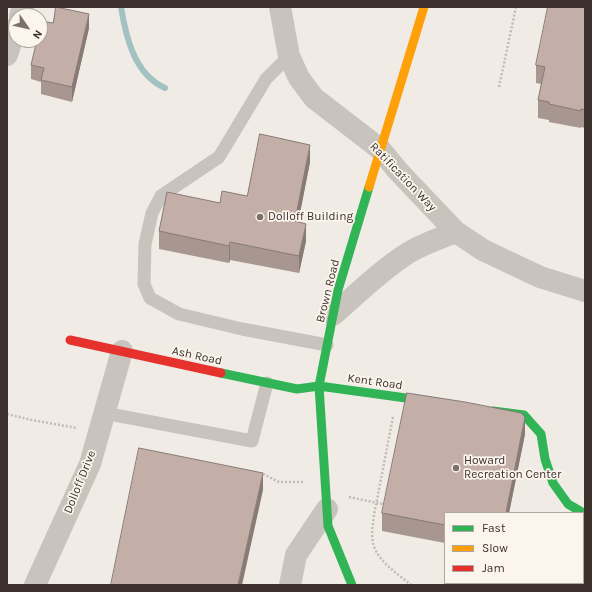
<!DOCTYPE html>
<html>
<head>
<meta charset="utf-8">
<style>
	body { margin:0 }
	#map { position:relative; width:592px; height:592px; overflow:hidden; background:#f0ebe5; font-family:Karla,sans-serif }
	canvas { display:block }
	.frame { position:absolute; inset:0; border:8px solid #3b302b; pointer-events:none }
	.legend { position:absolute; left:444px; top:512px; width:140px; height:72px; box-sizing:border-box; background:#fbf5ee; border:1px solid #aea6a0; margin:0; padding:5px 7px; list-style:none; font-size:12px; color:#3b302b }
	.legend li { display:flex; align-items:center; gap:8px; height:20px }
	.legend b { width:20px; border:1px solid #aea6a0 }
	.north { position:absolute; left:8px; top:8px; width:40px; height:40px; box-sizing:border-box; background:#fbf5ee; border:1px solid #aea6a0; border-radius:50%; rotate:124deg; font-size:11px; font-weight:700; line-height:16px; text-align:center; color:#3b302b }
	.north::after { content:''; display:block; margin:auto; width:14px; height:18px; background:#7a716c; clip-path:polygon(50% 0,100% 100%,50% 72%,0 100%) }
</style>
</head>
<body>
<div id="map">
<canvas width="592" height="592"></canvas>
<div class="frame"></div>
<ul class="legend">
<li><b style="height:5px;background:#30b455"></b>Fast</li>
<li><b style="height:5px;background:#ff9f0a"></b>Slow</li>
<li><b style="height:5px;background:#e5322d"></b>Jam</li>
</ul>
<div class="north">N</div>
</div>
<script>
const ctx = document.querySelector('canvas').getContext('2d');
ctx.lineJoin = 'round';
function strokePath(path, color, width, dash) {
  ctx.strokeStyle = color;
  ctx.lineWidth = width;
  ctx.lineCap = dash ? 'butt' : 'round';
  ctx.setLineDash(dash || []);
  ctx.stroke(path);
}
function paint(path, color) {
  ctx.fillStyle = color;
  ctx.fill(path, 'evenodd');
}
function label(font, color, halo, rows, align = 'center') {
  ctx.font = font + ' Karla,sans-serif';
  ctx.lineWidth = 3.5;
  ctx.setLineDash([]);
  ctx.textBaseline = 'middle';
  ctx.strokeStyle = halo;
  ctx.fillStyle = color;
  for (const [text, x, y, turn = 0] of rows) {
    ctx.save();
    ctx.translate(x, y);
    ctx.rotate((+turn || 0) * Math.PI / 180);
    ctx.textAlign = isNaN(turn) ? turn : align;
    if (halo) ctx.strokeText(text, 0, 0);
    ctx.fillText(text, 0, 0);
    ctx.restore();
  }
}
strokePath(new Path2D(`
	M121 7C126 37 134 74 165 88`), '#a1c2c1', 6);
strokePath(new Path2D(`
	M499 87 516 7
	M7 414 32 420 77 428
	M393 417 374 515C373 524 371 534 373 543 377 561 398 574 411 585
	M263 474 279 482H304
	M349 497 387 505`), '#c2bbb6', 2.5, [2, 2]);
strokePath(new Path2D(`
	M289 56 266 79 219 157 161 196 152 213 145 244 144 284 150 298 179 314 242 329 327 345
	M104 413 252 441 267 383`), '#c9c3be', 13);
strokePath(new Path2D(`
	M280 7 289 56 299 78 314 98 380 149 398 171 456 232 483 250 540 277 585 291
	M20 16 23 7
	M7 55 16 27
	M333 315C357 294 380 271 408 253 423 244 440 238 456 232
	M35 585 90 464 122 351
	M290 585 296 555 327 509`), '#c9c3be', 22);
strokePath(new Path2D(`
	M221 373 297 389 319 386 435 402
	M493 411 524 415 541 434 545 459 553 483 568 504 585 514
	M352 585 328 526 319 386 338 290 369 187`), '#30b455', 9);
strokePath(new Path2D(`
	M369 187 424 7`), '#ff9f0a', 9);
strokePath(new Path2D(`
	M70 340 221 373`), '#e5322d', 9);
paint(new Path2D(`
	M585 7V128L581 127V128L549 122V120L538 118V100L541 84 536 83V65Z
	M53 23 89 28 72 102 41 94V82L31 79V65Z
	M310 162 298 222 306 241 299 273 230 260 229 263 159 249V231L247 196Z
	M525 434 509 513H445V543L382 531V513Z`), '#a89690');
paint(new Path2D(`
	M89 14V28L72 102V87Z
	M310 145V162L295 239V221Z
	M306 224V241L299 273V256Z
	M230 242V260L229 263V246Z
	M525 417V434L509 513H506Z
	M263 473V490L242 585H238Z`), '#887a75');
const building = new Path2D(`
	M56 7 89 14 72 87 41 80 44 68 31 65 37 40H40V27L41 21 53 23Z
	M548 7H585V110L581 109V111L549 104V102L538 100 545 67 536 65Z
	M260 134 310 145 295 221 306 224 299 256 230 242 229 246 159 231 167 192 220 203 222 191 247 196Z
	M407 393 465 402 521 413 525 417 506 513H445V525L382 513Z
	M139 448 263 473 238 585H111Z
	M583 555 585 556V585H570V583H583Z`);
paint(building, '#c3afa7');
strokePath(building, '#887a75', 1);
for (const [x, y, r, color] of [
	[260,217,4,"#7a716c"],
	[456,468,4,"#7a716c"]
]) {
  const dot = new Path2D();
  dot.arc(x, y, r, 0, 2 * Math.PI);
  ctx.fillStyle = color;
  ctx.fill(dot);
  strokePath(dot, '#fbf5ee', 1.5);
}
label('12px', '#3b302b', '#fbf5ee', [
	["Ratification Way",403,177,46],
	["Brown Road",328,291,-76],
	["Ash Road",197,356,12],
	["Kent Road",375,382,8],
	["Dolloff Drive",80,482,-68]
]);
label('12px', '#3b302b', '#fbf5ee', [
	["Dolloff Building",268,217],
	["Howard",464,461],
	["Recreation Center",464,475]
], 'left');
</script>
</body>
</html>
